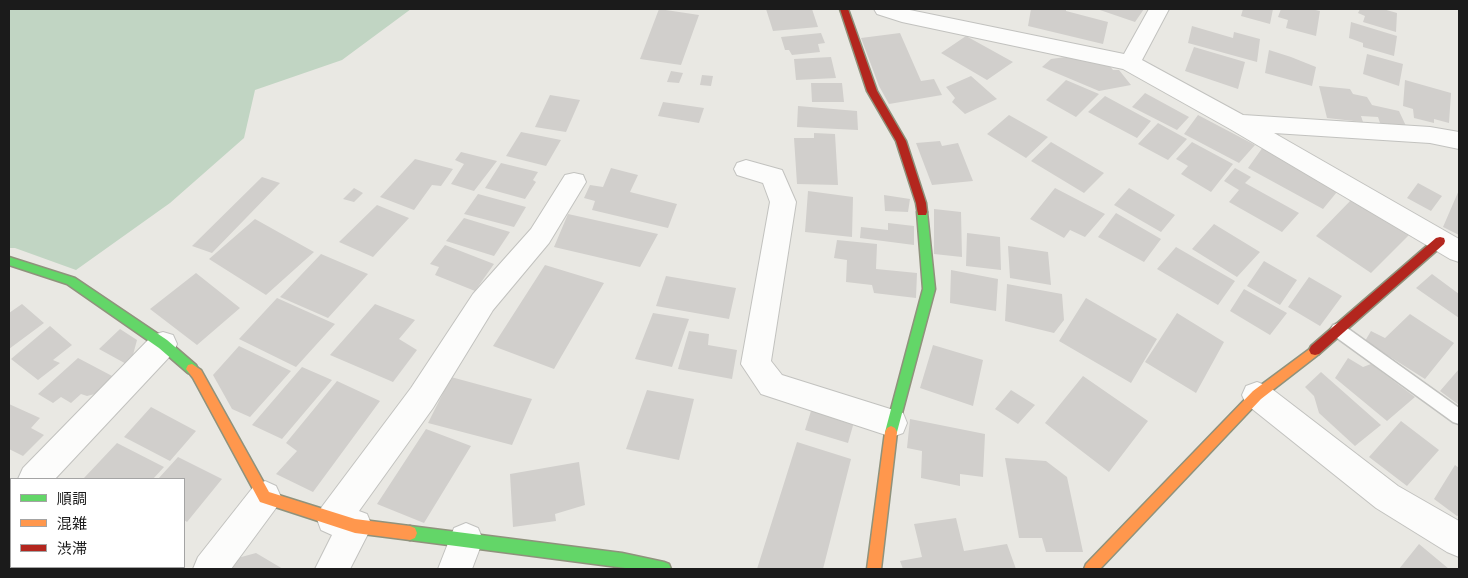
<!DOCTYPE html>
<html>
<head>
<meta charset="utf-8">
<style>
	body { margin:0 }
	#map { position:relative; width:1468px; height:578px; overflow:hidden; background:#e9e8e3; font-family:Karla,"Noto Sans JP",sans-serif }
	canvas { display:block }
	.frame { position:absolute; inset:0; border:10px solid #1b1b1b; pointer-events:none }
	.legend { position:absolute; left:10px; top:478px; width:175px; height:90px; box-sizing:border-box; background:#fff; border:1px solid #a4a4a4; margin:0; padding:6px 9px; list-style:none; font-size:15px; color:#1b1b1b }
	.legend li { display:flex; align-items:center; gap:10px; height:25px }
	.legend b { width:25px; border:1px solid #a4a4a4 }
</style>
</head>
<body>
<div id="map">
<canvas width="1468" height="578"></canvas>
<div class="frame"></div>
<ul class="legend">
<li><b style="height:6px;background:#63d668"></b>順調</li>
<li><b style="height:6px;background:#ff974d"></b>混雑</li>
<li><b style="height:6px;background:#b3261e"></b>渋滞</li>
</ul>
</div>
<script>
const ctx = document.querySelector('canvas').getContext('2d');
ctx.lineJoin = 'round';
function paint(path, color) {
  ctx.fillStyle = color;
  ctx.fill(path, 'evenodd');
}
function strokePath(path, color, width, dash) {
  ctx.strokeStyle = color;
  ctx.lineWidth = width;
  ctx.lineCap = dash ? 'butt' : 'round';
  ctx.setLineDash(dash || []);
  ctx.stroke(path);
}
paint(new Path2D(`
	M9 9H411L342 60 255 90 244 138 170 203 76 270 15 248H9Z`), '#c1d5c3');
paint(new Path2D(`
	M659 9 699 15 681 65 640 59Z
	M766 9H812L818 27 773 31Z
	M1031 9H1066V11L1108 22 1103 44 1028 26Z
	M1097 9H1144L1135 22Z
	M1243 9H1273L1270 24 1241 16Z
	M1281 9H1311L1320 11 1316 36 1286 28 1288 20 1278 17Z
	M1360 9H1383L1397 13 1396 32 1363 22 1365 16 1358 13Z
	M1351 22 1397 36 1394 56 1363 47V43L1349 38Z
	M1192 26 1233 38 1234 32 1260 39 1257 62 1188 43Z
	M821 33 825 43 818 44 820 52 792 55 789 50H785L781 37Z
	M900 33 921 81 934 79 942 95 889 104 879 86 861 38Z
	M966 36 1013 62 987 80 941 53Z
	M1194 47 1245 62 1238 89 1185 71Z
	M1269 50 1291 57 1316 67 1312 86 1265 73Z
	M1367 54 1403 64 1399 86 1363 74Z
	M1073 56 1110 66 1113 70H1119L1131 85 1099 91 1042 67 1051 59Z
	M831 57 836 78 796 80 794 59Z
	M671 71 683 73 679 83 667 82Z
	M702 75 713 76 711 86 700 85Z
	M971 76 997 99 965 114 952 102 955 98 946 87Z
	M1066 80 1099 94 1076 117 1046 100Z
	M1405 80 1451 93 1449 123 1434 119V123L1414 118 1413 109 1403 106Z
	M811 83H842L844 102H812Z
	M1319 86 1350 89 1353 94 1367 97 1372 105 1399 111 1406 126 1380 123 1378 117 1361 116 1363 122 1327 118Z
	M1145 93 1189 117 1177 130 1132 107Z
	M550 95 580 100 566 132 535 127Z
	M1105 96 1151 121 1137 138 1088 112Z
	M663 102 704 108 699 123 658 116Z
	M798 106 857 111 858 130 797 127Z
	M1009 115 1048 137 1026 158 987 134Z
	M1198 115 1255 145 1239 163 1184 134Z
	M1158 123 1187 139 1168 160 1138 144Z
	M521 132 561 140 546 166 506 156Z
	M814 133 835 134 838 185 797 184 794 138H814Z
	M940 141 942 146 958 143 973 181 932 185 916 143Z
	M1051 142 1104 173 1084 193 1031 161Z
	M1192 142 1233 164 1211 192 1181 174 1188 166 1176 159Z
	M1263 147 1341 187 1323 209 1248 168Z
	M461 152 497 161 474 191 451 184 464 164 455 160Z
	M415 159 453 169 441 186 432 185 414 210 380 197Z
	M501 163 538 172 533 180 536 182 525 199 485 188Z
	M611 168 638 175 630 192 677 204 668 228 592 210 595 201 584 198 590 185 603 187Z
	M1235 168 1251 177 1245 183 1299 213 1282 232 1229 202 1239 190 1224 181Z
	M262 177 280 183 212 253 192 246Z
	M1418 183 1442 196 1431 211 1407 198Z
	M354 188 363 193 354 202 343 199Z
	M1055 188 1105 214 1085 237 1070 230 1064 238 1030 219Z
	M1129 188 1175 215 1161 232 1114 205Z
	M1459 190V235L1443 227Z
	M808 191 853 197 852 237 805 232Z
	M478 194 526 207 514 227 464 214Z
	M884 195 910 199 908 212 885 211Z
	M1352 199 1409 235 1371 273 1316 236Z
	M377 205 409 218 373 257 339 242Z
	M934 209 961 212 962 257 934 254Z
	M1116 213 1161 239 1144 262 1098 237Z
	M568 214 658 234 640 267 554 247Z
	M464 218 510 232 494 256 446 241Z
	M255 219 314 252 266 295 209 259Z
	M888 223 914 226V245L860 238 861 227 888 230Z
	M1214 224 1260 252 1237 277 1192 249Z
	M967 233 1000 237 1001 270 966 266Z
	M837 240 877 244 876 269 917 273 916 298 874 293 872 285 846 282 847 260 834 258Z
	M445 245 494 264 475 291 435 275 439 267 430 264Z
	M1008 246 1048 252 1051 285 1010 278Z
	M1176 247 1235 281 1218 305 1157 269Z
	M321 254 368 274 328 318 280 297Z
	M1264 261 1297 280 1280 305 1247 286Z
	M545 265 604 283 554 369 493 346Z
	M951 270 998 279 996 311 950 303Z
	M196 273 240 308 197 345 150 309Z
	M1432 274 1459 294V318L1416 288Z
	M666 276 736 288 729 319 656 306Z
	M1309 277 1342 296 1320 326 1288 307Z
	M1007 284 1062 294 1064 320 1054 333 1005 321Z
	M1244 289 1287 313 1270 335 1230 311Z
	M277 298 335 324 296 367 239 339Z
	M1086 298 1157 339 1131 383 1059 341Z
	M22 304 44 323 9 349V313Z
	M375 304 415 320 399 339 417 350 393 382 330 355Z
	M653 313 689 319 672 367 635 359Z
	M1177 313 1224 342 1196 393 1145 362Z
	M1410 314 1454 343 1425 379 1365 341 1371 331 1385 338Z
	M50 326 72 345 53 360 60 363 38 380 11 359Z
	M120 329 137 340 130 366 99 349Z
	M689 331 709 334 708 345 737 350 732 379 678 369Z
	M933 345 983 360 973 406 920 388Z
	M239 346 291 371 250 417 232 409 213 375Z
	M78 358 114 377 99 393 87 396 81 394 71 403 61 397 53 403 38 394Z
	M1348 358 1363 367 1371 364 1415 397 1387 421 1335 378Z
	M302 367 332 380 282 439 252 425Z
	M1459 369V405L1440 391Z
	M1321 372 1381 425 1355 446 1319 413 1314 396 1305 387Z
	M1083 376 1148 421 1109 472 1045 423Z
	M451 377 532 399 512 445 428 423Z
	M337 381 380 401 313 492 276 474 297 451 286 443Z
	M647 390 694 399 679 460 626 449Z
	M1011 390 1035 405 1018 424 995 409Z
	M9 404 40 418 31 428 44 435 23 456 9 449Z
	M151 407 196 431 170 461 124 437Z
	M811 411 854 422 848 443 805 430Z
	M910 419 985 434 983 477 960 474V486L921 478 922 451 907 448Z
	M1401 421 1439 450 1407 486 1369 457Z
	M426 429 471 446 424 523 377 504Z
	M797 442 851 459 823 569 790 568 789 569H757Z
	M117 443 164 467 153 479 84 478Z
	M178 457 222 479 187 522 184 520V479H158Z
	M1005 458 1046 461 1067 477 1083 552H1046L1042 538H1019Z
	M579 462 585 505 555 514 556 521 513 527 510 474Z
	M1455 465 1459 468V515L1457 516 1434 499Z
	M956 518 964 551 1007 544 1016 569H903L900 561 922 557 914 524Z
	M1419 544 1449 569H1399Z
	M256 553 283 569H226L234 559Z
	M16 567H75L73 569H14Z`), '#d1cfcc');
const lane = new Path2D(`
	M1338 323 1343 325 1459 408V424L1453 422 1333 335 1330 330 1333 325Z`);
const street = new Path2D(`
	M874 9H905L1124 54 1149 9H1169L1142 60 1243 115 1430 127 1459 132V149L1430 143 1274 133 1459 239V262L1450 259 1230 129 1123 69 902 22 877 14Z
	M746 160 782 170 796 202 771 361 782 375 903 413 907 423 903 433 892 437 761 394 741 364 770 202 763 183 737 175 734 169 737 163Z
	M574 173 583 175 586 182 549 243 493 310 433 408 359 511 367 514 372 526 350 569H315L332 535 321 530 317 519 321 508 411 388 473 294 531 229 565 175Z
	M163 332 173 335 177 344 173 353 55 479H18L23 468 153 335Z
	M1257 382 1268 386 1398 486 1459 521V557L1447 552 1376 508 1246 404 1242 395 1246 386Z
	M265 481 276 486 281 497 276 508 231 569H193L198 557 254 486Z
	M11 487V520L9 521V488Z
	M466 523 478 528 483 540 472 569H438L454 528Z`);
const fast = new Path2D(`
	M922 208 927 212 935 289 897 432 895 436 891 438 887 436 885 432 923 289 917 212Z
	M9 257 75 278 167 340 196 365 198 369 196 373 192 374 188 373 159 348 67 284 9 265Z
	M410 526 622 553 664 562 669 564 671 569H633L410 540 405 538 403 533 405 528Z`);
const slow = new Path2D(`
	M1315 345 1319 346 1321 350 1319 354 1261 399 1100 569H1084L1086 564 1253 391Z
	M192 364 201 370 269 492 355 519 410 526 415 528 417 533 415 538 410 540 355 533 260 502 193 378 186 369 188 365Z
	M891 426 895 428 897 432 881 569H867L885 432 887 428Z`);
const jam = new Path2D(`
	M840 9H848L877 91 906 141 926 203 927 212 926 215H918L916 203 896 141 867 91Z
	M1440 237 1444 238 1445 241 1444 244 1319 354 1315 355 1311 354 1309 350 1311 346 1436 238Z`);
strokePath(lane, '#c2c2bf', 3);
strokePath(street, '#c2c2bf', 2);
strokePath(fast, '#8f927c', 3);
strokePath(slow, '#8f927c', 3);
strokePath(jam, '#8f927c', 3);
paint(lane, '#fcfcfb');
paint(street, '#fcfcfb');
paint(fast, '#63d668');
paint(slow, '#ff974d');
paint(jam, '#b3261e');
</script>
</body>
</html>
